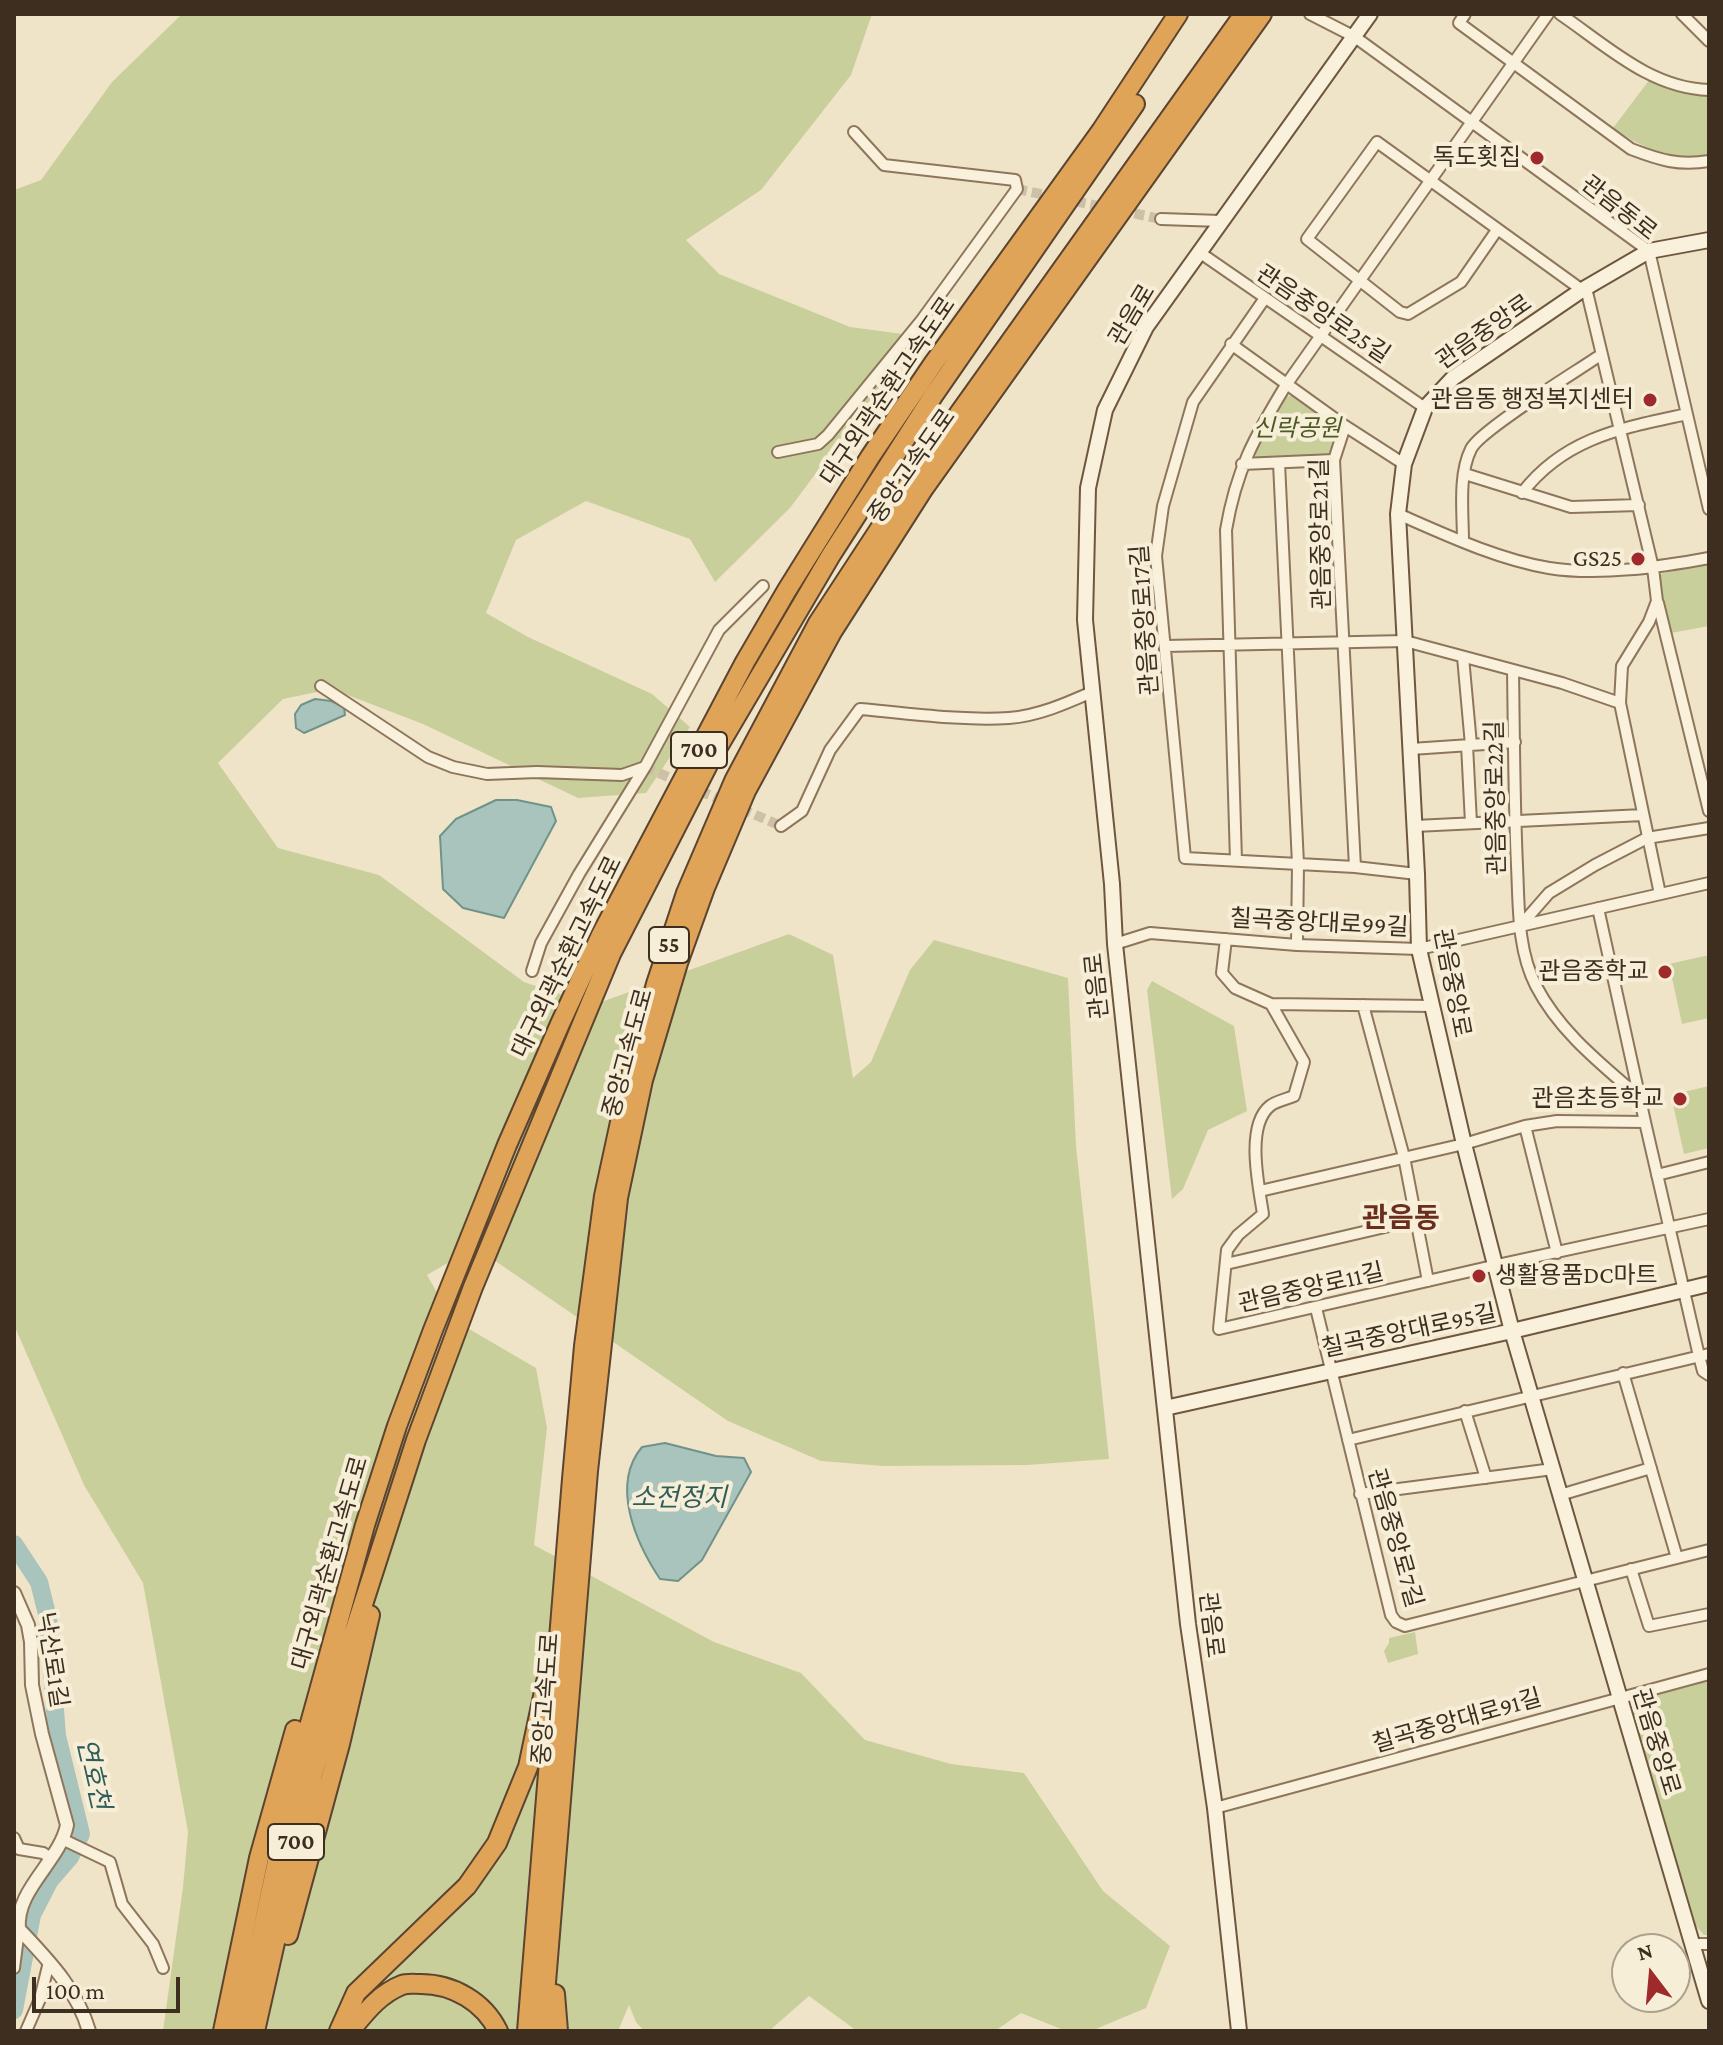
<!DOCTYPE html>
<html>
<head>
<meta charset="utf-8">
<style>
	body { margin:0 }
	#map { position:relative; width:1723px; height:2045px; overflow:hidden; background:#f0e4c8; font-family:"Crimson Pro",serif }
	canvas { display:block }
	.frame { position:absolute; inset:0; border:16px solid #3d2e20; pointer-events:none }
	.north { position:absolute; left:1611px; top:1933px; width:80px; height:80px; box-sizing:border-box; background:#f7eed8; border:2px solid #ada18e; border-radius:50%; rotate:344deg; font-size:22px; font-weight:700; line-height:32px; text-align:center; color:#3d2e20 }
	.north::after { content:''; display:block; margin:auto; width:28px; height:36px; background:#9e2a2b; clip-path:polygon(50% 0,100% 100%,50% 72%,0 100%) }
	.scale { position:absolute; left:32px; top:1977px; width:148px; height:36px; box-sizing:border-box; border:4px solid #3d2e20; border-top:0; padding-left:10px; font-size:24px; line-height:28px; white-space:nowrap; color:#3d2e20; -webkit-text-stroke:6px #f7eed8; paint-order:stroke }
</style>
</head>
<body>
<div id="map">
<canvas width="1723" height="2045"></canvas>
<div class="frame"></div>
<div class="north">N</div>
<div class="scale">100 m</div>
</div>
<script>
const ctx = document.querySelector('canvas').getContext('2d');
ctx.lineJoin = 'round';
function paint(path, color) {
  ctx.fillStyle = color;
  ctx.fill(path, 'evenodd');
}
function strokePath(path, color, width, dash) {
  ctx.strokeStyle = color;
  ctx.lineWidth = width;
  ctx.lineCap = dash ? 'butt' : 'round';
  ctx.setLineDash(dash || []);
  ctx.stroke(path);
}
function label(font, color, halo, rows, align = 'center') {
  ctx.font = font + ' "Crimson Pro","Noto Sans KR",serif';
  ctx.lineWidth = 8;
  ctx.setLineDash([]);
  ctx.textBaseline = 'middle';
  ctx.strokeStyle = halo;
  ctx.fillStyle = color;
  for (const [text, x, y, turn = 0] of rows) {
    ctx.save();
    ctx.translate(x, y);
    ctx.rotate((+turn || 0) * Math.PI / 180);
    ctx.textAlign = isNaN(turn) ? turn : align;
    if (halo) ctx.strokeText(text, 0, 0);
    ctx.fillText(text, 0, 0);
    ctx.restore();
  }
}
paint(new Path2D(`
	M182 14H872L851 75 761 190 686 240 719 274 850 327 918 336 790 508 715 582 690 539 586 501 516 540 486 613 528 637 652 694 690 727 646 793 578 798 423 724 332 689 283 699 218 763 278 848 379 875 524 982 593 1005 789 934 833 955 853 1078 871 1062 910 970 934 940 1068 978 1076 1146 1109 1459 1027 1465 883 1466 821 1461 728 1421 475 1247 427 1275 452 1319 536 1368 547 1428 534 1545 714 1642 801 1673 865 1740 951 1764 1024 1773 1103 1891 1170 1946 1146 2008 1091 2031H1066L1021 2013 995 2031H857L809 1996 769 2031H644L636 2022 629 2005 618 2031H219L215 2024 212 2031H163L183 1887 188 1832 143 1583 84 1485 14 1325V190L41 180 112 82Z
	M1650 79 1670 90 1709 93V156C1673 162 1642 148 1613 128Z
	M1294 395 1335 422C1338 434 1334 447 1327 457L1258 459 1252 450 1284 397Z
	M1709 564V626L1671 633 1660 589V574Z
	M1709 955V1018L1682 1024 1669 964Z
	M1152 981 1234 1026 1247 1111 1208 1130 1183 1189 1172 1199 1147 990Z
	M1709 1086V1148L1684 1154 1671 1095Z
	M1415 1632 1418 1654 1388 1663 1384 1651 1389 1643V1638Z
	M1709 1680V1935H1704L1696 1926 1630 1707 1637 1696Z`), '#c9cf9b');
const water = new Path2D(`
	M315 699 331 701 344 707 345 715 304 733 296 728 295 714 301 705Z
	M496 800H517L551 807 556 821 504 918 463 908 443 889 440 836 456 819Z
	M665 1443 716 1456 744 1458 751 1472 702 1560 678 1581 660 1579C636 1543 610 1485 642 1447Z`);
paint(water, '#a9c4bc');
strokePath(water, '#6f938a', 2);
strokePath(new Path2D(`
	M14 1544 39 1582 48 1618 57 1736 81 1834 70 1857 50 1880 32 1915 14 2010`), '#a9c4bc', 18);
strokePath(new Path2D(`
	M1017 189 1161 219
	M645 767 781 826`), '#ccc0a6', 10, [10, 5]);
const minor = new Path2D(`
	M1310 14 1355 37 1649 251 1709 509
	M1465 14 1459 23 1631 149C1660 160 1678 166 1709 161
	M1560 14C1607 46 1650 88 1709 90
	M1682 14 1709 41
	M1161 219 1221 221
	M1497 230 1461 282 1408 314 1400 312 1307 239 1377 142 1582 290
	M1199 252 1425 408
	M1586 288 1653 568 1657 601 1649 622 1622 666 1620 703 1660 894
	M1265 298 1193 402 1163 506 1156 556 1185 858 1355 867 1417 874
	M1231 344 1345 426 1404 464
	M1345 426 1334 460 1355 867
	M778 452 818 444 828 435 921 321 1017 189 1015 180 884 165 854 132
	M1279 463 1298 864 1297 945
	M1242 464 1334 460
	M1465 474 1571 507 1639 505
	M1522 493C1565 437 1623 428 1687 414
	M1398 514C1446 535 1497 559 1549 568 1599 576 1660 567 1709 558
	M1463 541C1463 513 1458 475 1471 449 1480 430 1579 370 1602 354
	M1658 603 1709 811
	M1165 646 1405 641 1562 683 1620 703
	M1463 657 1471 745
	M1513 670C1514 735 1514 800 1517 866 1519 905 1517 949 1536 986 1560 1032 1600 1063 1639 1097
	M321 686 428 757 453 767 487 774 537 772 622 775 645 767
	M1467 745 1471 823
	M1411 749 1515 742
	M781 826 802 811 830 750 860 709C909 713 960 721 1009 718 1038 716 1067 703 1092 692
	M1415 826 1643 815
	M1236 860 1226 530C1236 470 1255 436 1286 385L1548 14
	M1598 908 1645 1122
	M1521 925 1549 893 1595 865 1647 838 1709 828
	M1226 939 1222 973 1235 988 1271 1004 1304 1062 1294 1096C1287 1099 1276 1101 1270 1106 1245 1126 1259 1187 1263 1214L1238 1235 1227 1250 1219 1329 1497 1265 1709 1219
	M1115 944 1150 933 1297 945 1419 949 1709 883
	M532 971 541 943 579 874 645 767 719 630 763 586
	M1271 1004 1432 1006
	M1363 1005 1404 1157 1428 1281
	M1525 1126 1557 1253
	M1657 1175 1709 1162
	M1260 1191 1464 1144 1525 1126 1557 1121 1645 1122 1699 1356 1703 1371 1709 1375
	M1226 1264 1415 1220
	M1316 1308 1391 1615 1396 1622 1405 1626 1709 1550
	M1623 1373 1677 1558
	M1465 1411 1486 1478
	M1348 1440 1709 1354
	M1360 1494 1553 1469
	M1560 1495 1651 1468
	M1631 1569 1649 1626 1709 1614
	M1215 1808 1709 1674
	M14 1838 19 1849 43 1853 51 1858
	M64 1840 110 1862 122 1904 153 1944 163 1968
	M14 1929H19L14 1968
	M1693 1944H1709
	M26 2031 40 1999 49 1962`);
const tertiary = new Path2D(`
	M14 1593 28 1625 31 1642 32 1685 42 1734 67 1825C60 1861 15 1890 19 1929 48 1960 77 1989 89 2031`);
const secondary = new Path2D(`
	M1709 240 1649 251 1582 290 1453 378 1425 408 1404 464 1398 514 1417 874 1419 949 1464 1144 1512 1331 1709 2001
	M1165 1408 1512 1331 1709 1284
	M1239 2031 1215 1808 1188 1624 1115 944 1112 884 1085 620 1088 488 1105 410 1146 327 1370 14`);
const motorway = new Path2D(`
	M288 1935 340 1744 370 1615
	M555 1994 558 2031
	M223 2031 259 1858 295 1730
	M241 2031 294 1781 365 1525 397 1426 433 1330 507 1145 560 1024 601 935 745 662 787 590 870 457 933 364 1101 131 1178 14
	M255 2031 313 1774 347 1654 416 1440 473 1287 611 954 711 759 831 555 933 396 1135 104
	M339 2031 356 1993 467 1886 497 1843 528 1767 546 1682
	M350 2031C365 2013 379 1994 402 1985 407 1983 415 1984 421 1984 453 1984 484 2002 498 2031
	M527 2031 572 1479 584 1346 604 1196 627 1090 656 984 686 893 734 781 818 623 913 478 1244 14
	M542 2031 588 1471 618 1198 643 1080 678 963 705 888 746 791 832 632 924 488 1262 14`);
strokePath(minor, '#8d765c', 14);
strokePath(tertiary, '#8d765c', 16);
strokePath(secondary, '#6f573f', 18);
strokePath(motorway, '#5b4430', 22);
strokePath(minor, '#faf1dc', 10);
strokePath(tertiary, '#faf1dc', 12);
strokePath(secondary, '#faf1dc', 14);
strokePath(motorway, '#e0a458', 18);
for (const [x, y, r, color] of [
	[1537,158,8,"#9e2a2b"],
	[1650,400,8,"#9e2a2b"],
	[1638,559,8,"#9e2a2b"],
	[1665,972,8,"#9e2a2b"],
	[1680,1099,8,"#9e2a2b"],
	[1479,1276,8,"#9e2a2b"]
]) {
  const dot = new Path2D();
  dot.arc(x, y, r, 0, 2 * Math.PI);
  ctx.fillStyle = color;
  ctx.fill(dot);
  strokePath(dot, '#f7eed8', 3);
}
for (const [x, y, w] of [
	[699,750,56],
	[669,945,40],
	[296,1842,56]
]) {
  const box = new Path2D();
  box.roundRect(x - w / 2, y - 18, w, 36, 6);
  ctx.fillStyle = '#f7eed8';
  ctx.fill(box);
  strokePath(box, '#3d2e20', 2);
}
label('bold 22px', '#3d2e20', null, [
	["700",699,750],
	["55",669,945],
	["700",296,1842]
]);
label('24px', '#3d2e20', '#f7eed8', [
	["독도횟집",1521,158],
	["관음동 행정복지센터",1634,400],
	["GS25",1622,559],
	["관음중학교",1649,972],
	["관음초등학교",1664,1099],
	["생활용품DC마트",1495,1276,"left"]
], 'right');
label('24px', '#3d2e20', '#f7eed8', [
	["관음동로",1619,208,38],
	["관음중앙로25길",1323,314,34],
	["관음로",1132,315,-59],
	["관음중앙로",1484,332,-35],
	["대구외곽순환고속도로",888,391,-56],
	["중앙고속도로",912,466,-55],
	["관음중앙로21길",1321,534,-91],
	["관음중앙로17길",1145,620,-94],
	["관음중앙로22길",1496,798,-91],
	["칠곡중앙대로99길",1319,923,3],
	["대구외곽순환고속도로",567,957,-64],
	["관음중앙로",1452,983,79],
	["관음로",1097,986,-96],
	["중앙고속도로",628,1053,-75],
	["관음중앙로11길",1311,1288,-13],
	["칠곡중앙대로95길",1409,1331,-12],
	["관음중앙로7길",1395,1538,74],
	["대구외곽순환고속도로",330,1563,-74],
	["관음로",1211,1625,83],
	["낙산로1길",52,1660,81],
	["중앙고속도로",546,1699,-86],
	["칠곡중앙대로91길",1457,1721,-16],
	["관음중앙로",1656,1742,73]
]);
label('italic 24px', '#4d5a26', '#f7eed8', [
	["신락공원",1297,429]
]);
label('italic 26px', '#2f5d5a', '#f7eed8', [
	["소전정지",679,1498],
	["연호천",93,1774,77]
]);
label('bold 28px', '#6b2e1e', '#f7eed8', [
	["관음동",1401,1218]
]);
</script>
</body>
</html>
